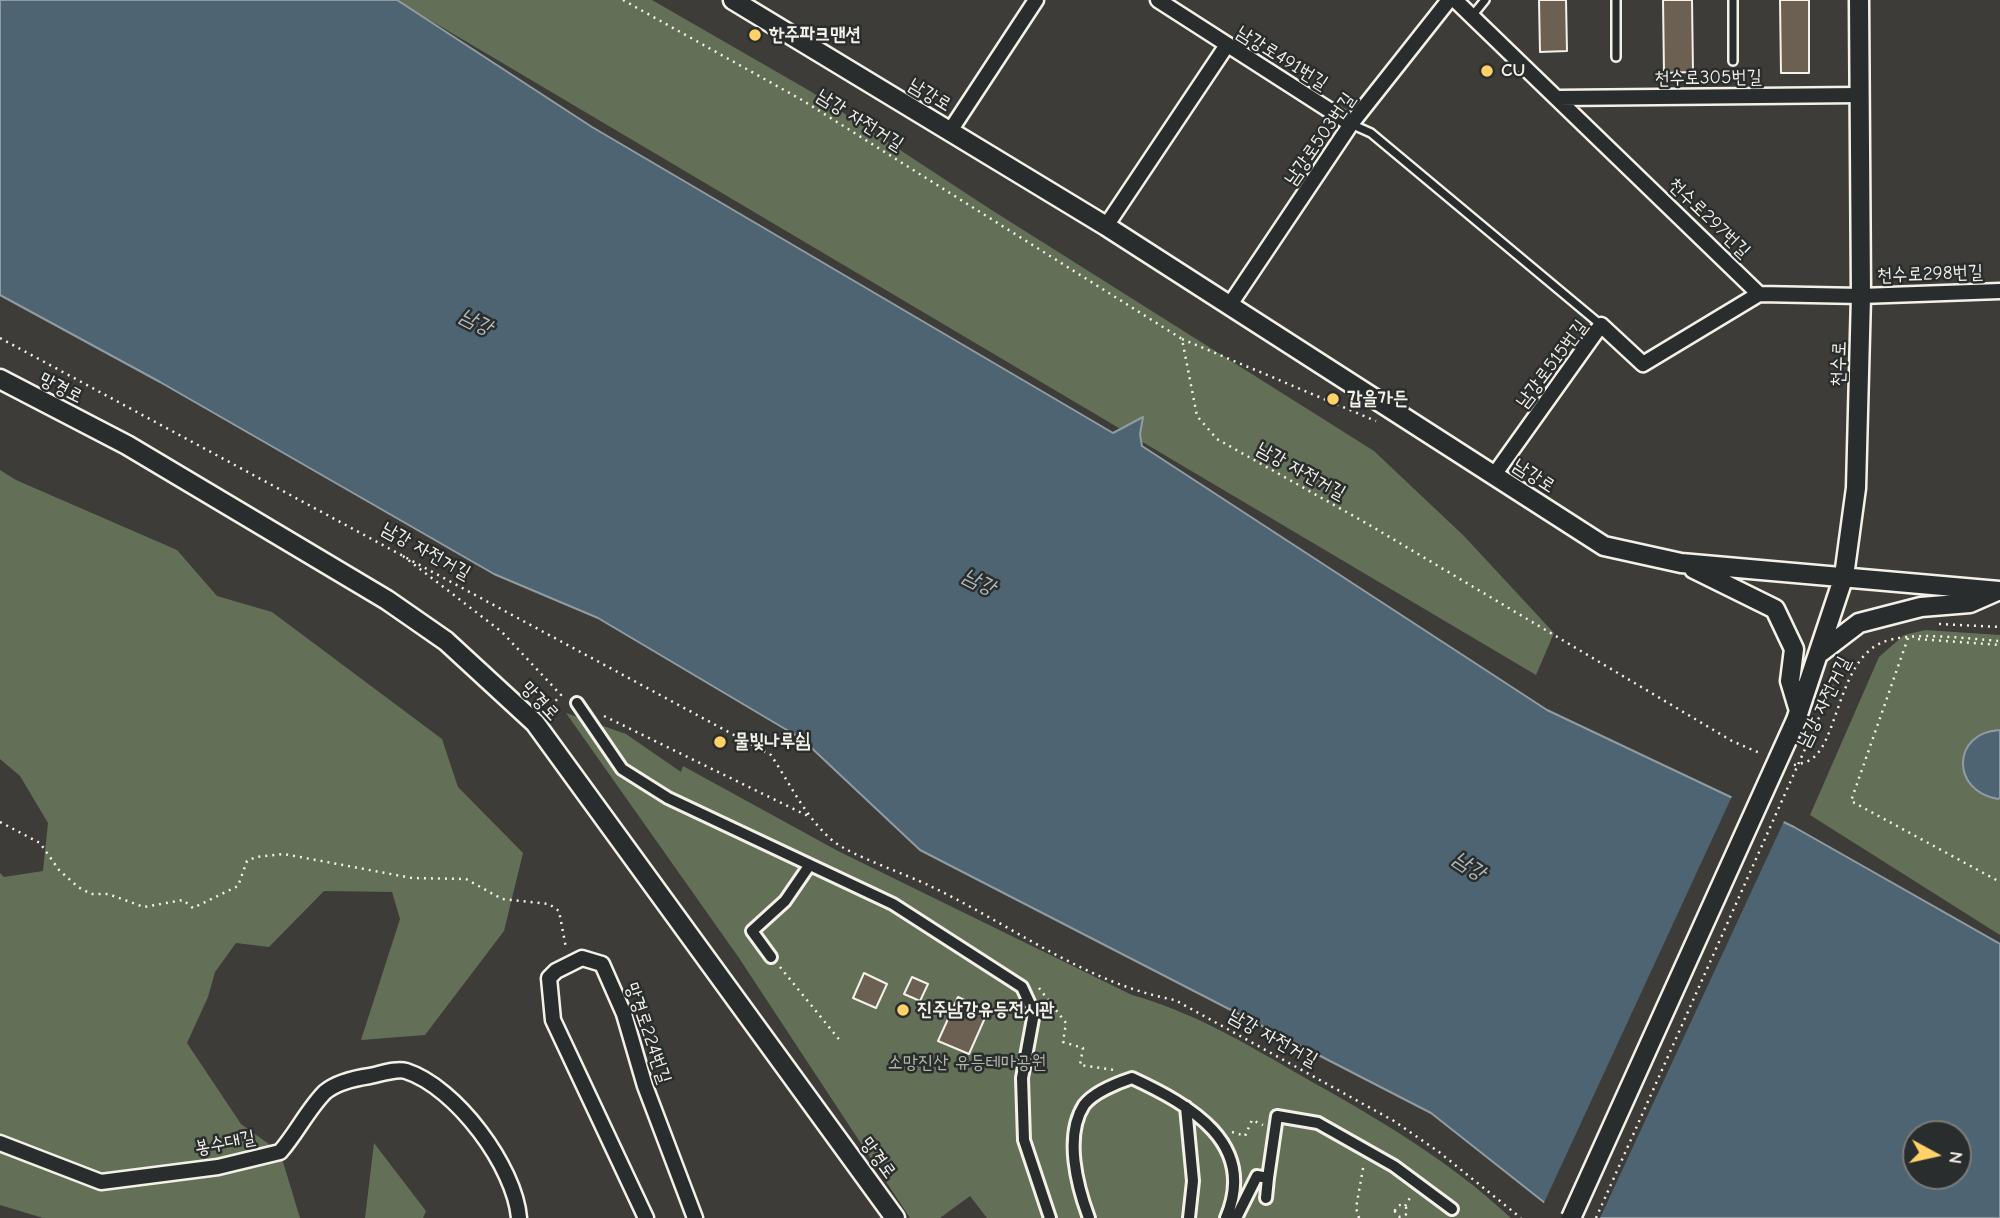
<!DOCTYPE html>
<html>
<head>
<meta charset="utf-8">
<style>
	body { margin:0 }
	#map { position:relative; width:2000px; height:1218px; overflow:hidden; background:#3e3c39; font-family:"Comic Neue",sans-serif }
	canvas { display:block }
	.north { position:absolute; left:1902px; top:1120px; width:70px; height:70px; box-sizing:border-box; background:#2a2d2e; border:2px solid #7b7b78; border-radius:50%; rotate:98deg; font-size:19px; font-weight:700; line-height:28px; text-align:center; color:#f4f1e8 }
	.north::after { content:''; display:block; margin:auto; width:24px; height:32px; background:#ffd166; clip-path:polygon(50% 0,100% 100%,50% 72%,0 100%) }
</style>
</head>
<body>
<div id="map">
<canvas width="2000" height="1218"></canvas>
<div class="north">N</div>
</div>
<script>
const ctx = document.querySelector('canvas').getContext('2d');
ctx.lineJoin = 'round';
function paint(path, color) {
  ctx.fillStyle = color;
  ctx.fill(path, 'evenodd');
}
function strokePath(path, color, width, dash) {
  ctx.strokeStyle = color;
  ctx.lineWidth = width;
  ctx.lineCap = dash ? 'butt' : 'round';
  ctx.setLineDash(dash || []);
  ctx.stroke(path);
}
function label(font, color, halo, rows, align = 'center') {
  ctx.font = font + ' "Comic Neue","Poor Story",sans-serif';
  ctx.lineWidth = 5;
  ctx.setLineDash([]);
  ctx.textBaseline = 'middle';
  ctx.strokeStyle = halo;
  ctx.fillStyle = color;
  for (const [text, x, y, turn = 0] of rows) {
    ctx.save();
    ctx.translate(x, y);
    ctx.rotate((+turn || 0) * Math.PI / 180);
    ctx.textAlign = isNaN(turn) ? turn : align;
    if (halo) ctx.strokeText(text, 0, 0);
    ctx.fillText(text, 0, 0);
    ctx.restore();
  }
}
paint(new Path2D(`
	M396 0H652L810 91 990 209 1374 451 1464 536 1554 633 1536 675Z
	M0 470 16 480 177 550 217 596 272 612 442 739 458 787 523 853 504 931 425 1035 361 1040 400 919 392 892 324 891 269 947 236 943 215 972 208 997 187 1043 241 1124 280 1152 300 1218H43L0 1205V873L4 877 43 871 48 823 20 776 0 759Z
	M1925 630 2000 635V935L1810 815 1879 657 1904 635Z
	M566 713 626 734 681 772 683 766 838 851 1132 995C1193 1012 1245 1043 1300 1075 1375 1117 1448 1159 1511 1218H987L970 1196 940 1218H910L739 958Z
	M374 1143 426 1211 423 1218H365Z`), '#636f56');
const water = new Path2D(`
	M0 0H397L592 127 1113 433 1143 417 1140 434 1142 446 1547 710 1794 827 2000 944V1218H1564L1431 1113 920 850 802 739 598 618 494 574 160 382 0 295ZM1916 1134H1958V1176H1916Z
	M2000 730V798L1998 799C1950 791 1952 732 2000 730Z`);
paint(water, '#4e6472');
strokePath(water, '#909ca1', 2);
paint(new Path2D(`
	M1733 794 1785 819 1600 1218H1559L1543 1205Z`), '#3e3c39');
const building = new Path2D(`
	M1539 0H1566L1567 51 1540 52Z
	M1663 0H1692L1693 72 1664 73Z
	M1780 0H1809V73H1781Z
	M864 973 887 984 876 1008 853 998Z
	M912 977 928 984 920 1001 904 994Z
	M958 997 988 1011 969 1054 938 1041Z`);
paint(building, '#6c6053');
strokePath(building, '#f4f1e8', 2);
const service = new Path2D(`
	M1472 16 1485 0
	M1616 57V0
	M1733 61V0
	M1351 124 1371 133 1601 325`);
const pedestrian = new Path2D(`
	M577 703 622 769 668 798 893 904 1022 987 1034 1013 1022 1078 1024 1140 1050 1218
	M771 957 752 931 785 901 809 866
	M1186 1107 1193 1181 1189 1218
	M1266 1198 1268 1178
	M1089 1218C1077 1186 1064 1136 1084 1105 1093 1093 1117 1083 1132 1078 1190 1105 1258 1143 1226 1218
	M1236 1218 1257 1176 1268 1178 1277 1116 1318 1123 1394 1166 1452 1209`);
const minor = new Path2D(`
	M1158 0 1351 124
	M1455 0 1759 294 1861 296 2000 291
	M1558 98 1859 95
	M950 131 1036 0
	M1106 226 1227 45
	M1229 306 1351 124 1449 0
	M1494 475 1601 325 1643 364 1759 294
	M0 1143 101 1182 218 1167 280 1152C296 1134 308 1109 325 1092 336 1083 356 1078 370 1076 380 1074 397 1068 406 1071 456 1087 515 1167 519 1218
	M646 1218 553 1020 549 978 556 971 582 958 602 964 624 1014 645 1086 695 1218`);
const tertiary = new Path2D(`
	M733 0 1106 226 1604 546 1681 563 2000 591
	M0 379 127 445 387 600 446 641 535 723 895 1218
	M1694 569 1775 609 1794 649 1790 681 1799 711
	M1821 652 1859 623 1921 607 1970 603 1995 592
	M1796 720 1844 576 1856 488 1861 296 1859 0`);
strokePath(service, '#f4f1e8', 12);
strokePath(pedestrian, '#f4f1e8', 16);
strokePath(minor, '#f4f1e8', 19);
strokePath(tertiary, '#f4f1e8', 23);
strokePath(new Path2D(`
	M623 0 802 100 1182 339 1197 416 1217 439 1366 523 1732 741 1762 754
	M0 338 771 755C790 784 806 818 833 841 852 856 906 874 930 886 1010 924 1087 984 1175 1000L1394 1121 1439 1152 1521 1218
	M1182 339 1376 421
	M403 556 502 632 561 695 547 710
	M1939 624 2000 627
	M1908 638 1851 801 2000 882
	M1918 639 2000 645
	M604 716 808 816
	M1794 765C1799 764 1805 763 1810 760 1838 744 1838 662 1881 643 1910 630 1968 639 2000 641
	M0 822 40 843 59 870 78 887 91 894H108L144 907 183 900 193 908 238 886 247 861 256 857 284 854 412 878 466 879 502 899 549 904 559 911 566 948
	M780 967 842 1043
	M1039 988 1066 1023 1063 1042 1083 1048 1080 1065 1114 1070
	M1232 1132 1245 1136 1252 1120 1263 1125
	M1395 1211a6 6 0 1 1 12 0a6 6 0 1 1-12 0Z
	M1405 1206 1411 1196
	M1359 1218 1356 1208 1364 1163`), '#f4f1e8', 2.5, [2, 5]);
strokePath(service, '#2a2d2e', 7);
strokePath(pedestrian, '#2a2d2e', 10);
strokePath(minor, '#2a2d2e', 14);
strokePath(tertiary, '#2a2d2e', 18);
const tertiaryBridge = new Path2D(`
	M1571 1218 1796 720`);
strokePath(tertiaryBridge, '#f4f1e8', 23, []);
strokePath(new Path2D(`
	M1596 1218 1846 657`), '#f4f1e8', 2.5, [2, 5]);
strokePath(tertiaryBridge, '#2a2d2e', 18);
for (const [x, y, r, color] of [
	[755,35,7,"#ffd166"],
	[1487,71,7,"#ffd166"],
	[1333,399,7,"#ffd166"],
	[720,742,7,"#ffd166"],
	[903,1010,7,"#ffd166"]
]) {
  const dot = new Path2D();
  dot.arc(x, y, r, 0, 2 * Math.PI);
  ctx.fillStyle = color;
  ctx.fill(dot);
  strokePath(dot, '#2a2d2e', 2.5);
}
label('bold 19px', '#f4f1e8', '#2a2d2e', [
	["한주파크맨션",769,35],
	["CU",1501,71],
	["갑을가든",1347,399],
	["물빛나루쉼",734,742],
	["진주남강유등전시관",917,1010]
], 'left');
label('19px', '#f4f1e8', '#2a2d2e', [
	["남강로491번길",1282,58,32],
	["천수로305번길",1708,78,-1],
	["남강로",930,95,31],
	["남강 자전거길",860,120,32],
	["남강로503번길",1320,139,-55],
	["천수로297번길",1709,218,44],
	["천수로298번길",1930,274,-2],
	["남강로515번길",1552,364,-53],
	["천수로",1839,364,-88],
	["망경로",61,388,27],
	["남강 자전거길",1301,471,29],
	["남강로",1534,476,33],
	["남강 자전거길",426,551,29],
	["망경로",540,701,47],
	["남강 자전거길",1824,702,-64],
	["망경로224번길",648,1033,71],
	["남강 자전거길",1273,1038,29],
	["봉수대길",225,1143,-11],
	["망경로",878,1158,54]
]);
label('19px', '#b3b6a6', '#2a2d2e', [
	["소망진산 유등테마공원",967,1063]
]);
label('italic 21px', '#b2b9b9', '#2a2d2e', [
	["남강",476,322,27],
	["남강",979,582,27],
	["남강",1469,866,34]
]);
</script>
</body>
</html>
